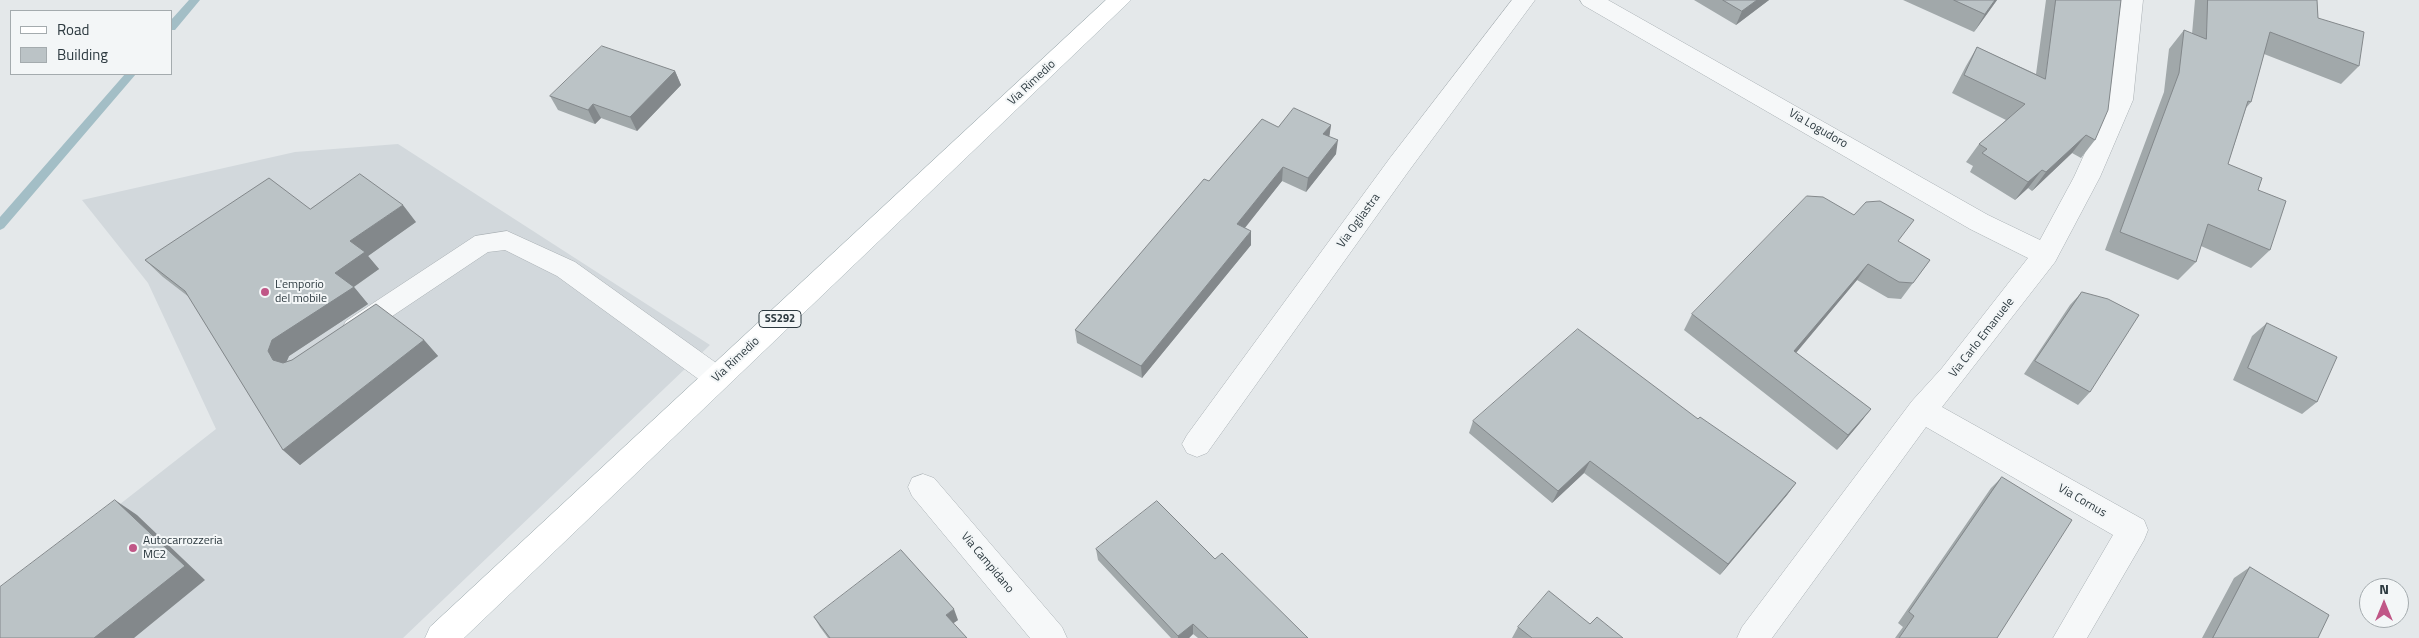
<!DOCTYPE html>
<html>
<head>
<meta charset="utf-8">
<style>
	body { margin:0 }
	#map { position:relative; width:2419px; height:638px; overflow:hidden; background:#e4e8ea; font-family:"Titillium Web",sans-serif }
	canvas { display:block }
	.legend { position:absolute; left:10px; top:10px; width:162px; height:65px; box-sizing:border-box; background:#f3f6f7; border:1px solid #a4abae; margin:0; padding:6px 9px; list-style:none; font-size:15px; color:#2d3a40 }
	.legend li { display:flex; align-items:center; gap:10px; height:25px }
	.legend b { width:25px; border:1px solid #a4abae }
	.north { position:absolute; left:2359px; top:578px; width:50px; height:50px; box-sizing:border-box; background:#f3f6f7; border:1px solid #a4abae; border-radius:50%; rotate:0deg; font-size:14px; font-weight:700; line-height:20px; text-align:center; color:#2d3a40 }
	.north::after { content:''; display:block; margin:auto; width:18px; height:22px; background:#c05787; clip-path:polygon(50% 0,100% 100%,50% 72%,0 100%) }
</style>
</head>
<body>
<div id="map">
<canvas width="2419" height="638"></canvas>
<ul class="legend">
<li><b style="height:6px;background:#fff"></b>Road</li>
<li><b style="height:14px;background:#bbc3c6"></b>Building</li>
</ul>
<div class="north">N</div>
</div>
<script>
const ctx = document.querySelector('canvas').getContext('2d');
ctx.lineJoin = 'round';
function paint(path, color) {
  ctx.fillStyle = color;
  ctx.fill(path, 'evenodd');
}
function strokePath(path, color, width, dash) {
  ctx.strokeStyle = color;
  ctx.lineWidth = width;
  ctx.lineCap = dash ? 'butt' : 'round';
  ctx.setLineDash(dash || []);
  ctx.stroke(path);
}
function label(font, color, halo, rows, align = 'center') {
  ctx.font = font + ' "Titillium Web",sans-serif';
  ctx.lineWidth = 4;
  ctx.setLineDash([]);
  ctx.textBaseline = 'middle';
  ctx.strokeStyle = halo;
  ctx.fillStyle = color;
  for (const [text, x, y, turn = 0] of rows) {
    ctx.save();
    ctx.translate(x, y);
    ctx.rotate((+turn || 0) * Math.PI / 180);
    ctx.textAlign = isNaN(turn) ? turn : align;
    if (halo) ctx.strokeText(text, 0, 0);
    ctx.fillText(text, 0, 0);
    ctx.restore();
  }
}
paint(new Path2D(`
	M398 144 710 345 403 638H0V598L216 429 148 283 82 200 295 152Z`), '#d2d8dc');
paint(new Path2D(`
	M189 0H200L175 30H171V20Z
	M125 74H136L4 228 0 230V217Z`), '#a3bec6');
const lane = new Path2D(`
	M507 231 575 262 726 370 730 378 726 386 717 389 708 386 557 276 505 250 488 252 364 335 355 338 346 335 342 328 346 321 475 236Z`);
const street = new Path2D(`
	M1512 0H1535L1408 172 1207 453 1197 457 1187 453 1182 444 1187 435 1390 158Z
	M1580 0H1608L1988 215 2040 240 2074 177 2109 100 2121 0H2143L2133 100 2100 177 2055 262 1942 407 2144 520 2148 530 2144 540 2087 638H2053L2113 535 1926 427 1772 638H1737L1742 627 1912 401 1942 368 2028 258 1970 229 1583 5Z
	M923 474 934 478 1062 627 1067 638H1030L912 496 908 487 912 478Z`);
const primary = new Path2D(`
	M1106 0H1131L464 638H425L430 627Z`);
strokePath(lane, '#a9b0b4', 1);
strokePath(street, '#a9b0b4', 1);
strokePath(primary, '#a4b0b4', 1);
paint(lane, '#f6f8f9');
paint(street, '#f6f8f9');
paint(primary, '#fff');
paint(new Path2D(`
	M1694 0H1769L1736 25Z
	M1903 0H1997L1974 32Z
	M2046 0H2121L2095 140 2081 158 2072 153 2032 191 2028 188 2015 200 1970 172 1973 166 1966 162 1979 144 2006 120 1952 93 1966 66 1977 47 2036 74Z
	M2195 0H2317L2318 18 2359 66 2341 84 2264 54 2251 102 2246 108 2228 164 2258 190 2270 250 2251 268 2201 246 2196 262 2178 280 2105 250 2164 92 2169 49 2184 30 2192 34Z
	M675 71 681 85 637 131 601 118 595 124 558 110 550 96Z
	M1331 125 1329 136 1336 154 1306 192 1282 181 1244 228 1251 245 1142 378 1077 343 1075 330 1209 181 1278 127Z
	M416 222 368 256 379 269 354 287 368 304 289 356 287 361 424 340 438 356 300 465 283 450 189 297 163 277 145 260Z
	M1899 242 1930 260 1901 299 1888 298 1857 280 1796 353 1871 409 1859 424 1837 450 1684 330 1692 314Z
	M2082 292 2090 392 2078 405 2024 374 2070 305Z
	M2267 323 2317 402 2302 414 2233 380 2252 336Z
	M1698 419 1796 483 1787 495 1720 575 1584 473 1552 503 1469 433 1473 421Z
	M2002 477 1997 638H1895L1903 627 1898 623 1991 488Z
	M1096 549 1215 559 1308 638H1198L1193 634 1189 638H1171L1098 560Z
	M2250 567 2318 638H2202L2234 578Z
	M814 617 958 620 953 623 967 638H828L820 627Z
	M1590 624 1623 638H1512L1518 627Z`), '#a1a8aa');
paint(new Path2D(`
	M1757 0H1769L1736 25 1742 11Z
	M1995 0H1997L1974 32 1985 14Z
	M675 71 681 85 637 131 630 117Z
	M593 104 601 118 595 124 588 110Z
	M1331 125 1329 139 1323 134Z
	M2086 135 2072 153 2032 191 2046 172Z
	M1338 140 1336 154 1306 192 1308 178Z
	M1283 167 1282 181 1237 238V224Z
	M2042 170 2028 188 2015 200 2028 182Z
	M403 205 416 222 368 256 379 269 352 288 354 287 368 304 289 356 284 367 273 360 268 351 272 340 335 273 350 241Z
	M1251 231V245L1142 378 1141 366Z
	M1868 264 1857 280 1784 367 1794 351Z
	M424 340 438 356 300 465 283 450Z
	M1871 409 1859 424 1837 450 1848 435Z
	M1590 461 1584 473 1552 503 1558 491Z
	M1796 483 1787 495 1720 575 1728 564Z
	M115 500 137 515 205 580 134 638H94Z
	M954 609 958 620 951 625 946 615Z
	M1193 624V634L1189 638H1178V636Z`), '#83888b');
const building = new Path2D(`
	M1723 0H1757L1742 11Z
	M1954 0H1995L1985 14Z
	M2056 0H2121L2108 110 2095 140 2086 135 2046 172 2042 170 2028 182 1982 153 1987 149 1979 144 2025 104 1964 75 1977 47 2045 79Z
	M2208 0H2317L2318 18 2364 32 2359 66 2270 32 2251 102 2248 101 2228 164 2262 178 2258 190 2286 201 2270 250 2208 224 2196 262 2120 232 2179 73 2184 30 2206 39Z
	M602 46 675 71 630 117 593 104 588 110 550 96Z
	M1294 108 1331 125 1323 134 1338 140 1308 178 1283 167 1237 224 1251 231 1141 366 1075 330 1204 179 1209 181 1262 119 1278 127Z
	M360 174 403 205 350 241 365 252 335 273 354 287 272 340 268 351 273 360 283 363 292 360 376 304 424 340 283 450 185 291 145 260 269 178 310 209Z
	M1807 196 1823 197 1854 215 1866 202 1880 201 1914 220 1898 241 1930 260 1913 283 1899 282 1868 264 1794 351 1871 409 1848 435 1692 314Z
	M2082 292 2108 299 2139 315 2090 392 2035 361Z
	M2267 323 2337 357 2317 402 2248 368Z
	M1578 329 1698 419 1700 417 1796 483 1728 564 1590 461 1558 491 1473 421Z
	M2002 477 2072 520 1997 638H1899L1914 616 1909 612Z
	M115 500 185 566 94 638H0V587Z
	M1157 501 1215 559 1222 553 1308 638H1208L1193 624 1178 636 1096 549Z
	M901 550 954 609 946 615 967 638H830L814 617Z
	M2250 567 2329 615 2318 638H2213Z
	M1549 591 1590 624 1597 617 1623 638H1532L1518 627Z`);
paint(building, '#bbc3c6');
strokePath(building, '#83888b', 1);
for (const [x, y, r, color] of [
	[265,292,5,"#c05787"],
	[133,548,5,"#c05787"]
]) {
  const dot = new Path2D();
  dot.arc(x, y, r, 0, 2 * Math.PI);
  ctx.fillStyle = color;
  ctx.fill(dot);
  strokePath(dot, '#f3f6f7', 2);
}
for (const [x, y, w] of [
	[780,319,42]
]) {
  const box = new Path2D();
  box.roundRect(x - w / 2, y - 8.5, w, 17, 4);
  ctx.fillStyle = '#f3f6f7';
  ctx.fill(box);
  strokePath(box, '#2d3a40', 1);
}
label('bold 11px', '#2d3a40', null, [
	["SS292",780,319]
]);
label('12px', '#2d3a40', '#f3f6f7', [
	["Via Rimedio",1032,83,-43],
	["Via Logudoro",1818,129,30],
	["Via Ogliastra",1359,221,-54],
	["Via Carlo Emanuele",1982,338,-52],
	["Via Rimedio",736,360,-43],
	["Via Cornus",2082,501,30],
	["Via Campidano",987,563,50]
]);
label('12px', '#2d3a40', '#f3f6f7', [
	["L'emporio",275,285],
	["del mobile",275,299],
	["Autocarrozzeria",143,541],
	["MC2",143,555]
], 'left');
</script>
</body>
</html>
